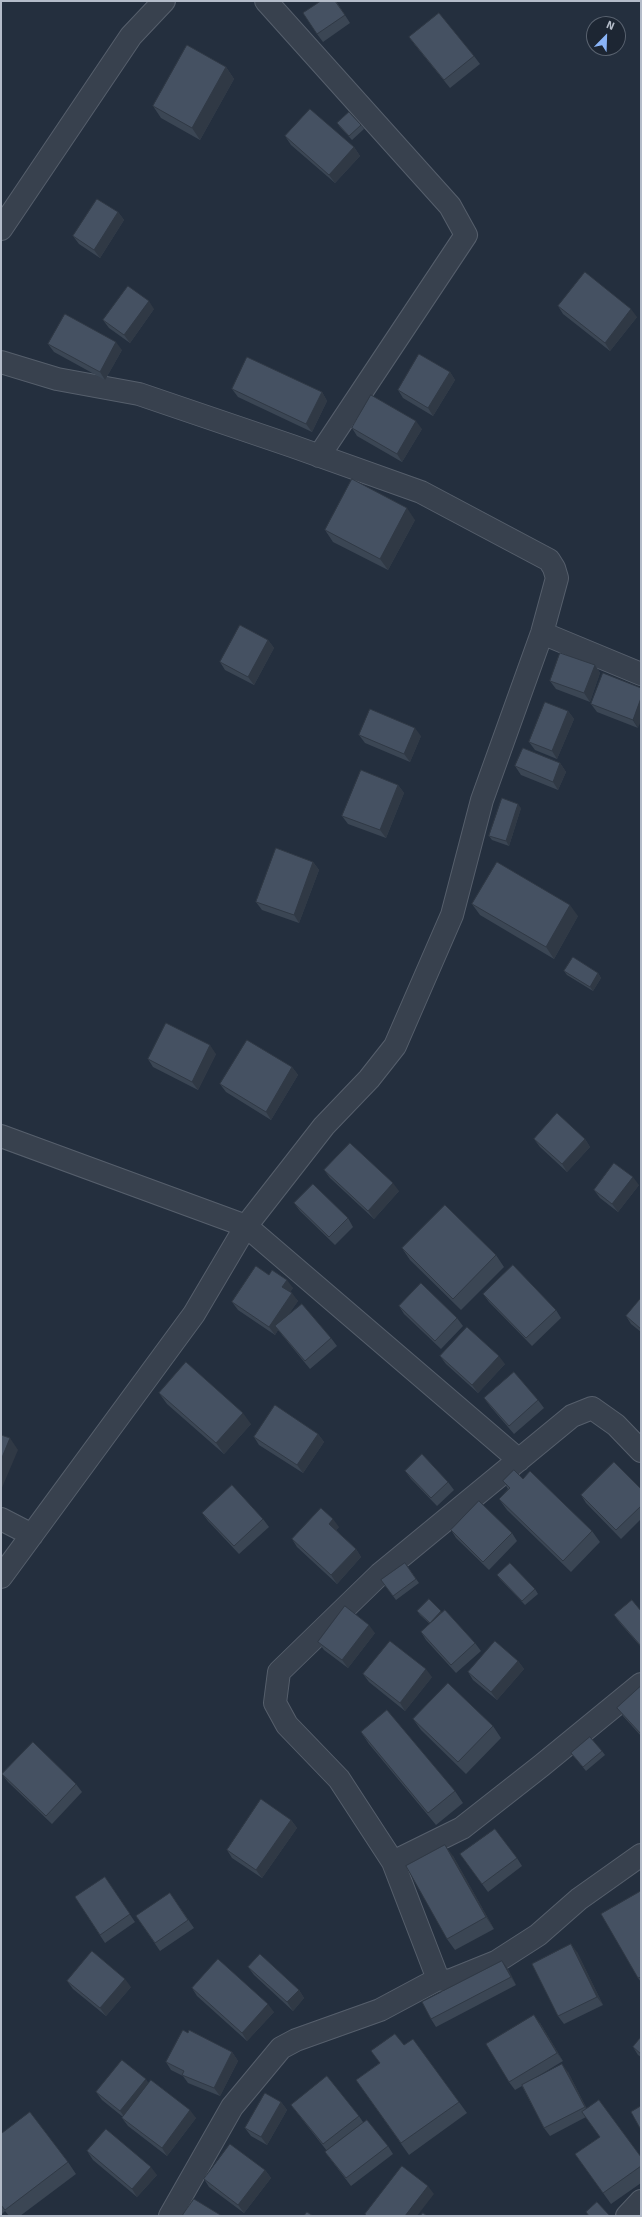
<!DOCTYPE html>
<html>
<head>
<meta charset="utf-8">
<style>
	body { margin:0 }
	#map { position:relative; width:642px; height:2217px; overflow:hidden; background:#242f3e; font-family:Signika,sans-serif }
	canvas { display:block }
	.frame { position:absolute; inset:0; border:2px solid #b4bcc9; pointer-events:none }
	.north { position:absolute; left:586px; top:16px; width:40px; height:40px; box-sizing:border-box; background:#1d2633; border:1px solid #59626f; border-radius:50%; rotate:23deg; font-size:11px; font-weight:700; line-height:16px; text-align:center; color:#b4bcc9 }
	.north::after { content:''; display:block; margin:auto; width:14px; height:18px; background:#8ab4f8; clip-path:polygon(50% 0,100% 100%,50% 72%,0 100%) }
</style>
</head>
<body>
<div id="map">
<canvas width="642" height="2217"></canvas>
<div class="frame"></div>
<div class="north">N</div>
</div>
<script>
const ctx = document.querySelector('canvas').getContext('2d');
ctx.lineJoin = 'round';
function strokePath(path, color, width, dash) {
  ctx.strokeStyle = color;
  ctx.lineWidth = width;
  ctx.lineCap = dash ? 'butt' : 'round';
  ctx.setLineDash(dash || []);
  ctx.stroke(path);
}
function paint(path, color) {
  ctx.fillStyle = color;
  ctx.fill(path, 'evenodd');
}
const minor = new Path2D(`
	M266 1 450 206 466 235 319 456
	M1 229 131 36 164 1
	M1 362 57 379 139 394 292 446 421 492 549 560 554 568 557 578 542 633 482 800 452 915 395 1046 369 1079 324 1126 246 1226 194 1314 1 1577
	M542 633 641 674
	M1 1136 246 1226 519 1460
	M1 1519 32 1535
	M393 1862 462 1828 541 1766 641 1684
	M438 1979 393 1862 339 1779 287 1725 275 1703 279 1672 380 1574 572 1416 592 1408 616 1425 641 1451
	M170 2216 232 2107 281 2048 296 2040 380 2010 438 1979 449 1981 496 1962 538 1935 579 1899 641 1855
	M627 2216 641 2201`);
strokePath(minor, '#565f6c', 24);
strokePath(minor, '#38414e', 22);
paint(new Path2D(`
	M336 1 350 23 323 42 317 34Z
	M409 37 474 56 480 64 450 88 415 45Z
	M226 67 234 79 200 140 161 118 153 106Z
	M337 123 361 125 364 129 352 140 340 127Z
	M285 136 354 147 360 156 335 183 291 145Z
	M118 212 124 220 100 258 79 244 73 236Z
	M558 306 637 317 610 351 563 314Z
	M154 309 130 343 109 328 103 320Z
	M48 344 122 350 105 380 54 352Z
	M450 372 455 380 433 416 403 398 398 390Z
	M232 389 322 392 327 401 312 432 238 397Z
	M352 428 422 429 402 462 357 436Z
	M415 520 388 570 333 542 325 530Z
	M268 640 274 648 254 685 225 670 220 662Z
	M595 665 600 673 590 702 556 689 550 681Z
	M603 673 638 728 597 712 591 704Z
	M568 711 574 719 557 759 535 750 529 742Z
	M359 735 421 736 410 762 365 743Z
	M560 763 566 772 558 790 521 775 515 766Z
	M398 785 404 793 386 838 348 824 342 816Z
	M521 808 509 846 492 840 489 836Z
	M313 862 319 870 299 923 262 910 256 902Z
	M472 904 578 916 554 959 480 915Z
	M564 971 598 973 601 978 593 991 567 975Z
	M216 1054 198 1090 153 1067 148 1059Z
	M292 1067 298 1075 271 1120 226 1092 220 1084Z
	M534 1139H585L590 1147 567 1172 540 1147Z
	M324 1170 399 1191 374 1219 330 1178Z
	M639 1185 618 1212 600 1198 594 1190Z
	M294 1203 348 1218 353 1227 335 1245 300 1211Z
	M402 1248 496 1255 504 1267 461 1310 410 1260Z
	M269 1275 293 1288 290 1292 298 1301 288 1315 331 1338 337 1346 310 1369 278 1330 275 1335 238 1310 232 1302Z
	M483 1294 556 1310 561 1318 532 1346 489 1302Z
	M641 1298V1332L631 1324 626 1316Z
	M399 1306 457 1318 463 1326 441 1349 404 1314Z
	M440 1356 505 1364 478 1393 446 1364Z
	M159 1393 251 1424 224 1454 167 1404Z
	M484 1398 538 1400 544 1408 514 1434 490 1406Z
	M318 1434 324 1442 303 1473 259 1445 254 1437Z
	M405 1471 448 1482 454 1490 437 1506 411 1479Z
	M523 1479 592 1531 600 1542 571 1572 507 1510 499 1499 508 1489 503 1481Z
	M641 1489V1519L621 1539 586 1503 581 1495Z
	M202 1513 263 1519 269 1527 239 1554 208 1521Z
	M339 1527 336 1530 356 1549 361 1557 337 1584 297 1547 292 1539Z
	M451 1530 512 1533 517 1541 489 1570 456 1538Z
	M405 1563 419 1583 396 1600 381 1580Z
	M497 1575 535 1589 538 1594 525 1605 500 1579Z
	M417 1611 442 1613 475 1643 481 1651 456 1673 426 1640 421 1632 430 1624 420 1615Z
	M641 1611V1647L620 1623 614 1615Z
	M375 1633 348 1668 324 1650 318 1642Z
	M518 1661 524 1669 497 1700 473 1680 468 1672Z
	M363 1674 432 1677 405 1711 369 1682Z
	M641 1686V1736L623 1716 617 1708Z
	M413 1719 493 1726 501 1738 466 1774 421 1730Z
	M361 1732 455 1791 463 1803 436 1825 369 1744Z
	M602 1751 605 1755 586 1771 571 1753Z
	M2 1774 76 1784 82 1792 52 1824 8 1782Z
	M291 1820 297 1828 262 1878 232 1858 227 1850Z
	M460 1854 517 1858 522 1866 488 1892Z
	M453 1856 494 1929 455 1950 447 1939Z
	M105 1877 135 1922 105 1943 75 1897Z
	M641 1891V1982L638 1978Z
	M170 1893 194 1928 160 1951 136 1916Z
	M577 1952 603 2005 564 2024 558 2016Z
	M248 1967 299 1990 304 1998 293 2011 254 1975Z
	M508 1969 516 1985 436 2027 431 2019Z
	M67 1981 131 1987 106 2016 73 1989Z
	M192 1988 274 2012 247 2041 197 1996Z
	M540 2023 563 2061 535 2078 568 2072 587 2109 641 2157V2183L611 2204 575 2154 600 2137 586 2117 550 2136 544 2128 522 2086 515 2090 509 2082Z
	M641 2037V2057L638 2055 633 2047Z
	M404 2045 459 2102 467 2113 409 2155 356 2080Z
	M232 2052 238 2061 220 2096 188 2083 183 2076 171 2070 166 2062Z
	M149 2083 196 2118 167 2156 128 2126 122 2118 123 2117 102 2100 96 2092Z
	M281 2102 287 2110 267 2145 251 2136 245 2128Z
	M291 2105 359 2116 363 2122 388 2146 393 2154 351 2186 325 2152 327 2151Z
	M1 2134 68 2162 76 2174 20 2216H9L5 2211 1 2215Z
	M87 2151 157 2175 137 2197 93 2160Z
	M265 2170 271 2178 244 2213 209 2187 204 2179Z`), '#3b4654');
paint(new Path2D(`
	M226 67 234 79 200 140 192 128Z
	M354 147 360 156 335 183 329 175Z
	M118 212 124 220 100 258 94 250Z
	M149 301 154 309 130 343 124 335Z
	M631 309 637 317 610 351 605 343Z
	M116 342 122 350 105 380 100 372Z
	M450 372 455 380 433 416 428 408Z
	M322 392 327 401 312 432 306 424Z
	M416 421 422 429 402 462 397 454Z
	M407 508 415 520 388 570 380 559Z
	M268 640 274 648 254 685 248 677Z
	M595 665 600 673 590 702 584 693Z
	M641 698V721L638 728 633 720Z
	M568 711 574 719 557 759 552 751Z
	M415 728 421 736 410 762 404 754Z
	M560 763 566 772 558 790 553 782Z
	M398 785 404 793 386 838 380 830Z
	M518 804 521 808 509 846 506 841Z
	M313 862 319 870 299 923 294 915Z
	M570 905 578 916 554 959 546 947Z
	M598 973 601 978 593 991 590 987Z
	M210 1045 216 1054 198 1090 192 1082Z
	M292 1067 298 1075 271 1120 266 1112Z
	M585 1139 590 1147 567 1172 562 1164Z
	M633 1177 639 1185 618 1212 612 1204Z
	M393 1183 399 1191 374 1219 368 1211Z
	M287 1280 293 1288 288 1295 282 1287Z
	M292 1293 298 1301 278 1330 275 1326 278 1330 275 1335 269 1327Z
	M499 1356 505 1364 478 1393 472 1385Z
	M243 1413 251 1424 224 1454 216 1443Z
	M318 1434 324 1442 303 1473 297 1465Z
	M10 1438 18 1450 1 1490V1460Z
	M333 1519 339 1527 334 1532 329 1524Z
	M356 1549 361 1557 337 1584 331 1575Z
	M441 1611 444 1615 430 1623Z
	M369 1625 375 1633 348 1668 342 1660Z
	M518 1661 524 1669 497 1700 491 1692Z
	M426 1669 432 1677 405 1711 400 1703Z
	M291 1820 297 1828 262 1878 256 1870Z
	M445 1845 453 1856 494 1929 486 1917Z
	M571 1944 577 1952 603 2005 597 1997Z
	M502 1961 508 1969 516 1985 511 1977Z
	M125 1979 131 1987 106 2016 100 2008Z
	M299 1990 304 1998 293 2011 287 2002Z
	M268 2004 274 2012 247 2041 242 2033Z
	M534 2015 540 2023 563 2061 557 2053Z
	M232 2052 238 2061 220 2096 214 2088Z
	M562 2064 568 2072 590 2115 585 2107Z
	M146 2079 151 2087 126 2119 120 2111Z
	M281 2102 287 2110 267 2145 261 2137Z
	M190 2110 196 2118 167 2156 162 2148Z
	M151 2167 157 2175 137 2197 132 2189Z
	M265 2170 271 2178 244 2213 238 2205Z
	M428 2186 434 2194 417 2216H405Z`), '#303945');
const building = new Path2D(`
	M321 1H335L345 15 317 34 303 13Z
	M439 13 474 56 444 80 409 37Z
	M187 45 226 67 192 128 153 106Z
	M310 109 354 147 329 175 285 136Z
	M349 112 361 125 349 136 337 123Z
	M97 199 118 212 94 250 73 236Z
	M585 272 631 309 605 343 558 306Z
	M128 286 149 301 124 335 103 320Z
	M65 314 116 342 100 372 48 344Z
	M419 354 450 372 428 408 398 390Z
	M247 357 322 392 306 424 232 389Z
	M371 395 416 421 397 454 352 428Z
	M352 479 407 508 380 559 325 530Z
	M240 625 268 640 248 677 220 662Z
	M560 653 595 665 584 693 550 681Z
	M603 673 641 688V698L633 720 591 704Z
	M545 702 568 711 552 751 529 742Z
	M370 709 415 728 404 754 359 735Z
	M523 748 560 763 553 782 515 766Z
	M361 770 398 785 380 830 342 816Z
	M502 798 518 804 506 841 489 836Z
	M276 848 313 862 294 915 256 902Z
	M497 862 570 905 546 947 472 904Z
	M573 957 598 973 590 987 564 971Z
	M166 1023 210 1045 192 1082 148 1059Z
	M247 1040 292 1067 266 1112 220 1084Z
	M557 1113 585 1139 562 1164 534 1139Z
	M350 1143 393 1183 368 1211 324 1170Z
	M614 1163 633 1177 612 1204 594 1190Z
	M313 1184 348 1218 329 1237 294 1203Z
	M445 1205 496 1255 453 1299 402 1248Z
	M513 1265 556 1310 526 1338 483 1294Z
	M256 1266 269 1275 272 1270 287 1280 282 1287 292 1293 269 1327 232 1302Z
	M421 1283 457 1318 435 1341 399 1306Z
	M641 1298V1329L626 1316Z
	M302 1304 331 1338 305 1361 275 1326Z
	M467 1327 499 1356 472 1385 440 1356Z
	M186 1362 243 1413 216 1443 159 1393Z
	M514 1372 538 1400 509 1426 484 1398Z
	M275 1405 318 1434 297 1465 254 1437Z
	M1 1435 10 1438 1 1460Z
	M422 1454 448 1482 431 1498 405 1471Z
	M614 1462 641 1489V1506L616 1530 581 1495Z
	M514 1470 523 1479 530 1471 592 1531 563 1561 499 1499 510 1488 503 1481Z
	M232 1485 263 1519 234 1546 202 1513Z
	M479 1501 512 1533 483 1562 451 1530Z
	M321 1508 333 1519 329 1524 356 1549 331 1575 292 1539Z
	M405 1563 416 1579 393 1596 381 1580Z
	M510 1563 535 1589 522 1601 497 1575Z
	M429 1599 441 1611 430 1623 417 1611Z
	M632 1600 641 1611V1646L614 1615Z
	M345 1606 369 1625 342 1660 318 1642Z
	M445 1610 475 1643 451 1665 421 1632Z
	M390 1641 426 1669 400 1703 363 1674Z
	M495 1641 518 1661 491 1692 468 1672Z
	M448 1683 493 1726 458 1762 413 1719Z
	M641 1686V1734L617 1708Z
	M387 1710 455 1791 428 1813 361 1732Z
	M590 1737 602 1751 583 1767 571 1753Z
	M33 1742 76 1784 46 1816 2 1774Z
	M261 1799 291 1820 256 1870 227 1850Z
	M495 1829 517 1858 482 1884 460 1854Z
	M445 1845 486 1917 447 1939 406 1866Z
	M105 1877 130 1914 100 1935 75 1897Z
	M641 1891V1977L638 1978 601 1914Z
	M170 1893 188 1920 155 1943 136 1916Z
	M571 1944 597 1997 558 2016 532 1964Z
	M92 1951 125 1979 100 2008 67 1981Z
	M260 1954 299 1990 287 2002 248 1967Z
	M218 1959 268 2004 242 2033 192 1988Z
	M502 1961 511 1977 431 2019 422 2002Z
	M534 2015 557 2053 509 2082 486 2044Z
	M183 2030 188 2033 189 2030 232 2052 214 2088 182 2075 184 2071 166 2062Z
	M395 2034 404 2045 413 2039 459 2102 401 2143 356 2080 380 2063 371 2051Z
	M641 2037V2054L633 2047Z
	M122 2060 146 2079 120 2111 96 2092Z
	M562 2064 585 2107 544 2128 522 2085Z
	M327 2076 359 2116 323 2144 291 2105Z
	M151 2080 190 2110 162 2148 122 2118Z
	M265 2093 281 2102 261 2137 245 2128Z
	M599 2100 641 2157V2166L603 2193 575 2154 600 2137 582 2112Z
	M641 2106V2130L631 2112Z
	M30 2112 68 2162 5 2210 1 2205V2134Z
	M367 2120 388 2146 346 2178 325 2152Z
	M106 2129 151 2167 132 2189 87 2151Z
	M230 2144 265 2170 238 2205 204 2179Z
	M402 2166 428 2186 405 2216H367L365 2214Z
	M194 2199 222 2216H185L183 2215Z
	M597 2202 610 2216H589L586 2212Z
	M307 2212 313 2216H304Z
	M423 2213 427 2216H420Z`);
paint(building, '#455162');
strokePath(building, '#303945', 1);
</script>
</body>
</html>
